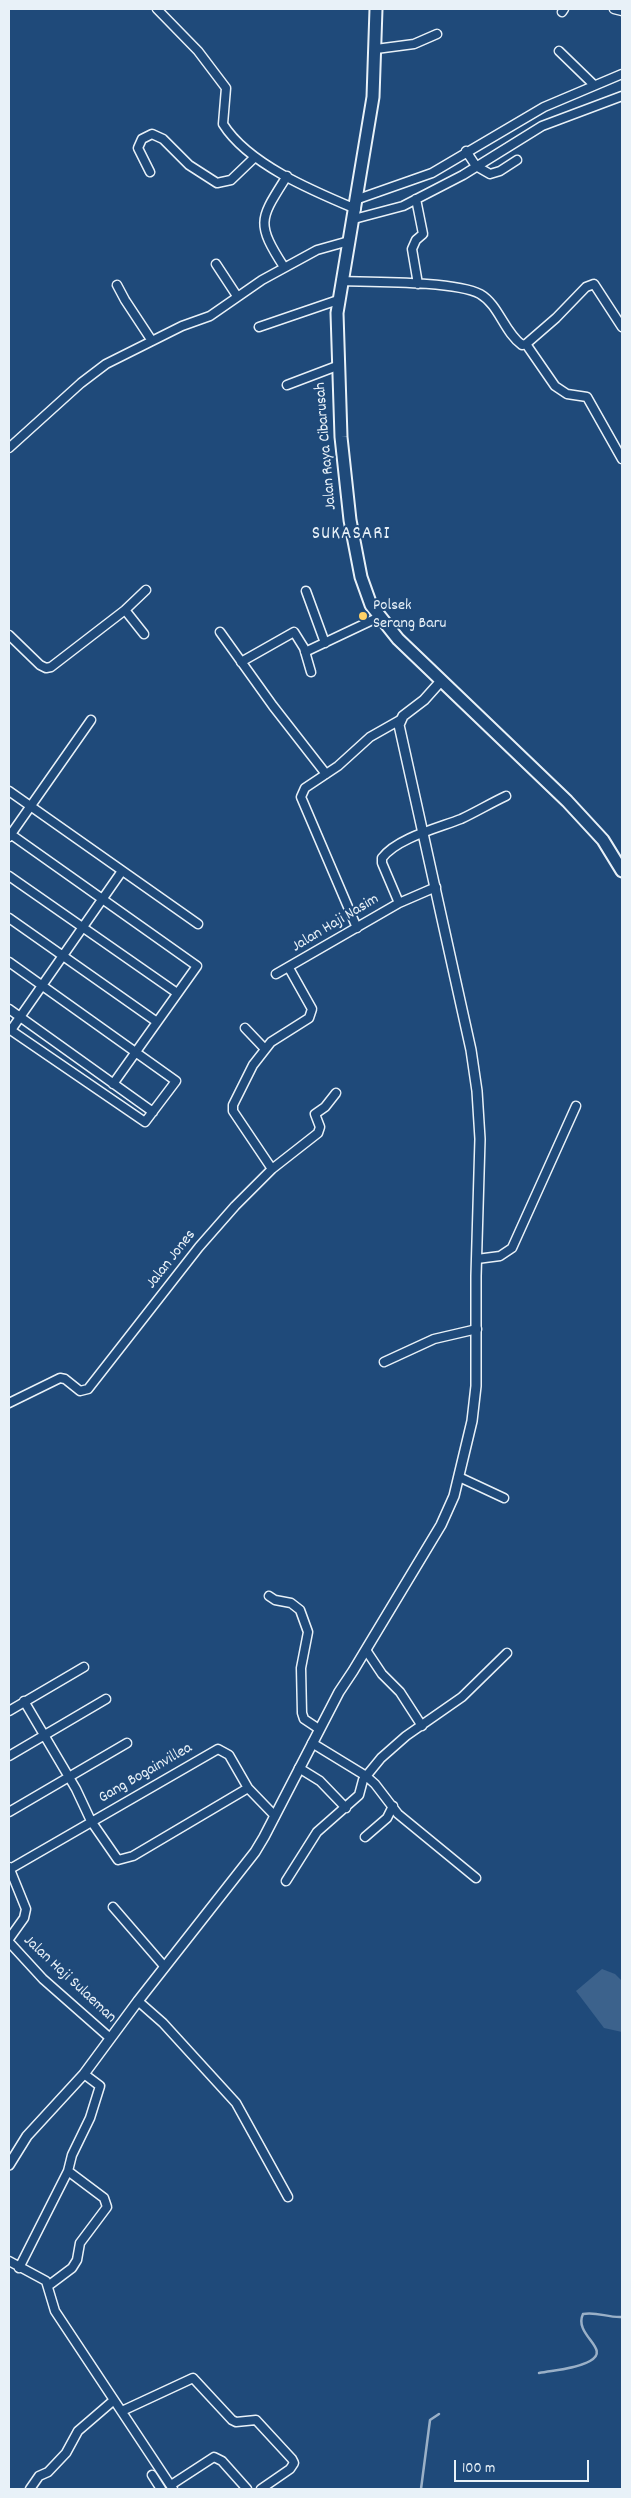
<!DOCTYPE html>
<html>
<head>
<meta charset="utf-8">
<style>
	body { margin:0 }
	#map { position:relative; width:631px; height:2498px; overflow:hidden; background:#1f4a7a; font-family:Dekko,sans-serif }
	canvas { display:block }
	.frame { position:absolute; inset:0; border:10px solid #e8f1f8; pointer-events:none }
	.scale { position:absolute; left:454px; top:2460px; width:135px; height:22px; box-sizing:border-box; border:2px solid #e8f1f8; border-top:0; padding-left:6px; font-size:15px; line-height:18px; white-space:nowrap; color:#e8f1f8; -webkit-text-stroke:4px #1f4a7a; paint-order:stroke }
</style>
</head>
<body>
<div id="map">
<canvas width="631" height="2498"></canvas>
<div class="frame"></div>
<div class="scale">100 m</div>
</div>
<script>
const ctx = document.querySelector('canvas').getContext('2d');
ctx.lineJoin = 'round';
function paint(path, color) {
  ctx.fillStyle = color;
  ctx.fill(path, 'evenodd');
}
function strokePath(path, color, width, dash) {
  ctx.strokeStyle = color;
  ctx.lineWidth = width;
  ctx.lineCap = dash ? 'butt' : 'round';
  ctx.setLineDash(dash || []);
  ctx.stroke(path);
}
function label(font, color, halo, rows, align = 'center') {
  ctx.font = font + ' Dekko,sans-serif';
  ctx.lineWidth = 4;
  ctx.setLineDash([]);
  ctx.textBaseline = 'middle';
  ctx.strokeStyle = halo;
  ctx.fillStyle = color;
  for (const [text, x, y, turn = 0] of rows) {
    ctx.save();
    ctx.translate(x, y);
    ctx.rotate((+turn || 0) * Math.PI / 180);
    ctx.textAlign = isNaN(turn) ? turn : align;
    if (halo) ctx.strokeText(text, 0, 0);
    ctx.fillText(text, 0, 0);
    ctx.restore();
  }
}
paint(new Path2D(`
	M602 1969 615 1974 622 1981V2032L604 2028 576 1991Z`), '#3c628c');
strokePath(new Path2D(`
	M539 2373C555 2370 575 2369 590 2361 612 2349 573 2335 583 2314 596 2311 608 2318 622 2317
	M421 2489 430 2420 439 2414`), '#9ab0c7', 2.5);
const minor = new Path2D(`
	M157 9 198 51 226 88 223 124C248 164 313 191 356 209
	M614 9 622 11
	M562 12 564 9
	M376 49 414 44 437 34
	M559 51 593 84
	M466 151 476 166 490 174 500 171 517 160
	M150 172 138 148 142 139 152 134 163 139 189 165 217 183 231 180 255 157
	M358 199 432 173 544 107 622 74
	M416 199 423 234 416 240 412 249 418 284
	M354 219 403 206 463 175 542 126 622 96
	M216 264 237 296
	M284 267C255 222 260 219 287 176
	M341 281C371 282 456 281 480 294 499 305 504 332 522 345L526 344 556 318 586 287 594 284 622 327
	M117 285 125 300 152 341
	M259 327 338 300
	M526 344 555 386 567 394 587 397 622 459
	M287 385 337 366
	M9 448 81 383 106 364 182 326 210 316 262 280 317 250 349 241
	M306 591 325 643
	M125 610 144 634
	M220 632 273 706 326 774
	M9 635 40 665 46 668 51 667 125 610 146 590
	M305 652 379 617
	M241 662 294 632 304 648 311 672
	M9 791 198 924
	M9 833 197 966 113 1084
	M9 837 91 720
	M9 876 177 993
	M399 903 382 863V858C397 838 438 828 461 819 476 812 491 803 506 796
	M9 918 157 1022
	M357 928 301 797 305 788 338 766 370 737 400 720
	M9 962 176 1081 145 1122 9 1029
	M276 974 399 903 436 887
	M9 1009 153 1112
	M245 1028 265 1049
	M11 1030 122 871
	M272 1169 233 1111V1105L253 1065 271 1042 309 1018 312 1009 289 968
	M477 1259 500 1256 512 1248 576 1106
	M384 1362 434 1339 477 1329
	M9 1403 60 1378 65 1379 80 1391 88 1389 199 1247 235 1206 272 1169 318 1133 320 1127 315 1114 325 1107 336 1093
	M459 1477 504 1498
	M269 1596 275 1600 291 1603 300 1610 308 1632 301 1668 302 1713 304 1719 319 1729
	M366 1650 382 1674 400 1692 422 1726
	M24 1701 76 1789 91 1821 118 1860 133 1856 248 1788
	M9 1711 84 1667
	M312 1743 366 1776 375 1784 398 1814 476 1878
	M9 1756 106 1699
	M299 1768 320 1781 346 1808
	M9 1812 127 1743
	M365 1837 387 1818 393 1806
	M9 1867 26 1909 24 1918 9 1939
	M10 1869 218 1749 229 1755 248 1788 275 1816
	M286 1881 317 1832 359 1795 363 1780 381 1758 406 1736 462 1697 507 1653
	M113 1907 164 1966
	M9 1942 43 1979 110 2038
	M138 2001 163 2023 236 2103 288 2197
	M9 2261 46 2281 55 2311 173 2489
	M19 2268 68 2171
	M48 2286 72 2268 77 2260 80 2243 107 2207 104 2198 68 2171 72 2155 90 2118 100 2086 84 2074
	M122 2411 193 2378 232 2420 236 2422 256 2420 292 2459 294 2463 290 2469 261 2489
	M152 2475 161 2489
	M171 2485 214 2457 222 2461 247 2489
	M30 2489 39 2476 48 2472 66 2453 78 2431 114 2400`);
const tertiary = new Path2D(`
	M9 2165 27 2136 84 2074 138 2001 255 1852 264 1837 339 1692 353 1671 441 1525 454 1496 472 1421 476 1386V1276L480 1139 477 1091 471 1050 399 725 403 716 424 700 441 681`);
const primary = new Path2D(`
	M376 9 373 97 337 313 341 437 350 520 361 577 371 605 398 639 567 801 603 840 622 871`);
strokePath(minor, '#e8f1f8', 11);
strokePath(tertiary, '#e8f1f8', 12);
strokePath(primary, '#e8f1f8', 15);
strokePath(minor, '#1f4a7a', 8);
strokePath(tertiary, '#1f4a7a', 9);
strokePath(primary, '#1f4a7a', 11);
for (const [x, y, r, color] of [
	[363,616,5,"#ffd166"]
]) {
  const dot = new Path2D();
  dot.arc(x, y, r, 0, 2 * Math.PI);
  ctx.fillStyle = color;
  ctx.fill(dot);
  strokePath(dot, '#1f4a7a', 2);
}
label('16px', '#e8f1f8', '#1f4a7a', [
	["Jalan Raya Cibarusah",327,446,-95],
	["Jalan Haji Nasim",336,924,-31],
	["Jalan Jones",172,1260,-52],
	["Gang Bogainvillea",146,1774,-30],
	["Jalan Haji Sulaeman",69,1980,43]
]);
label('16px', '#e8f1f8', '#1f4a7a', [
	["Polsek",373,607],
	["Serang Baru",373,625]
], 'left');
ctx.letterSpacing = '1px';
label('19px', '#e8f1f8', '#1f4a7a', [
	["SUKASARI",351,535]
]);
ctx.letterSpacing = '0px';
</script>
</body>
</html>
